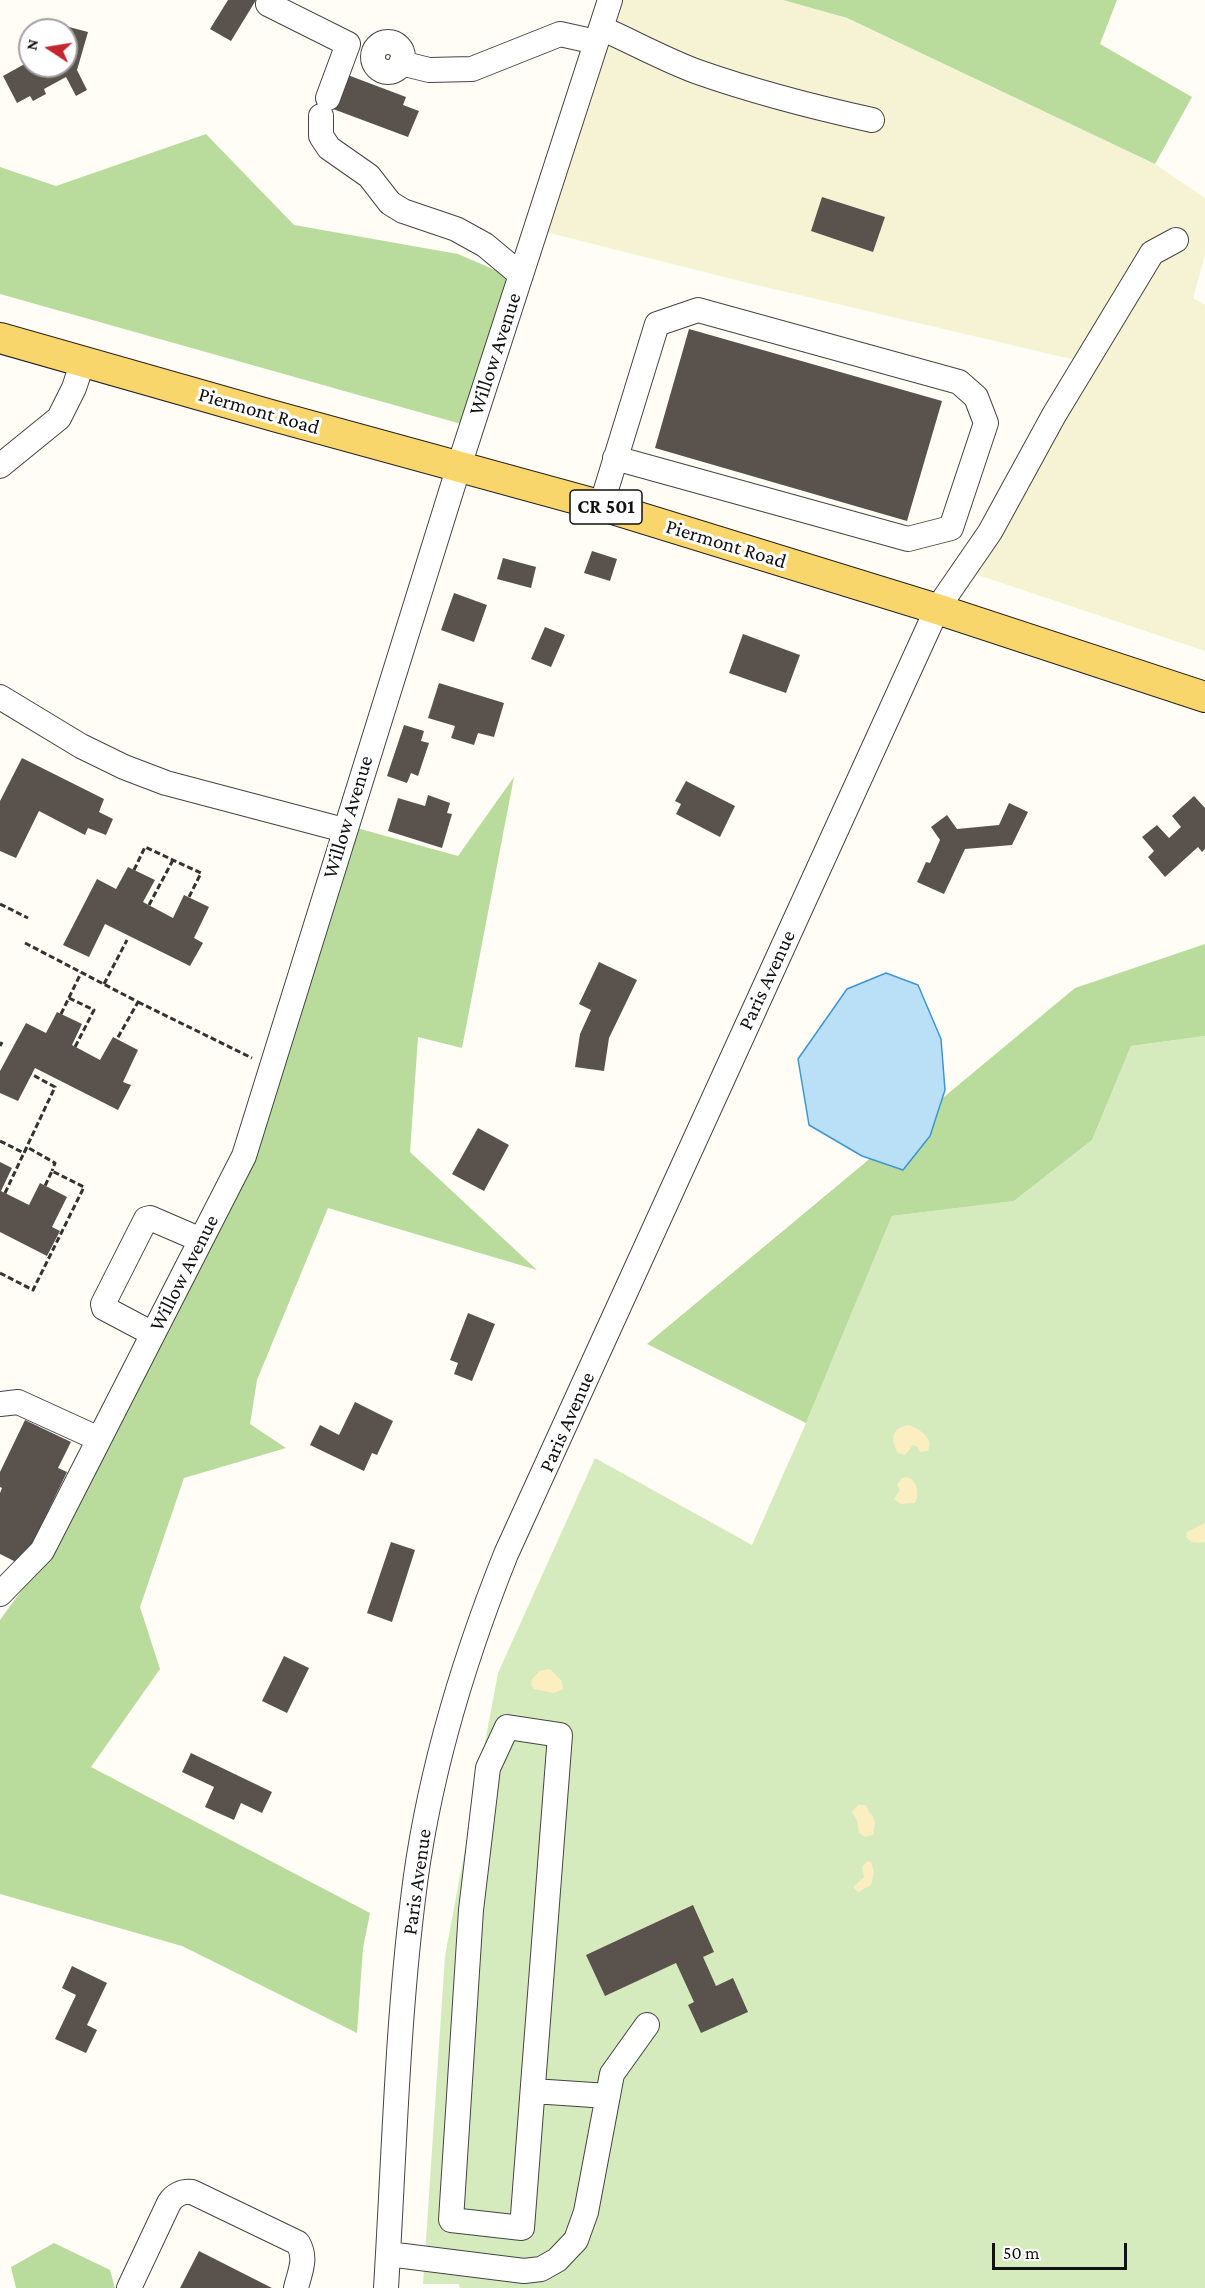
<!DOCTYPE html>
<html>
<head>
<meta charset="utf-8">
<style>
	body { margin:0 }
	#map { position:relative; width:1205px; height:2288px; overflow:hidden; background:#fffdf5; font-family:"Crimson Pro",serif }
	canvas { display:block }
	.north { position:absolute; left:18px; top:18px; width:60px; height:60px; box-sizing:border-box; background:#fff; border:2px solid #a0a0a0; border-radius:50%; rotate:282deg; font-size:16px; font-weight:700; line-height:24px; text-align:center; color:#111 }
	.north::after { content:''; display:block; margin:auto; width:21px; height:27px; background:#c4262e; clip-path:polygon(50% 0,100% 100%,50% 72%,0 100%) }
	.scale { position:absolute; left:992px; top:2243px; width:135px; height:27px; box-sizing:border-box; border:3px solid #111; border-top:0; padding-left:8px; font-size:18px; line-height:21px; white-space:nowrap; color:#111; -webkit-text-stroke:4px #fff; paint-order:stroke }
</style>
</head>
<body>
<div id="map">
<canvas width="1205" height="2288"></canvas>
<div class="north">N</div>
<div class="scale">50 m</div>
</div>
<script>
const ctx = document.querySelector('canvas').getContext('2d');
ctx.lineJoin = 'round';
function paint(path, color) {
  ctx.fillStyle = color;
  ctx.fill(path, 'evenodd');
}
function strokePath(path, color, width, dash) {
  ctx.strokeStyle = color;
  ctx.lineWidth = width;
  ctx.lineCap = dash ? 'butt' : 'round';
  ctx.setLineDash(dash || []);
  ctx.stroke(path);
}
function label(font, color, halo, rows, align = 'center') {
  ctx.font = font + ' "Crimson Pro",serif';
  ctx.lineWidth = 6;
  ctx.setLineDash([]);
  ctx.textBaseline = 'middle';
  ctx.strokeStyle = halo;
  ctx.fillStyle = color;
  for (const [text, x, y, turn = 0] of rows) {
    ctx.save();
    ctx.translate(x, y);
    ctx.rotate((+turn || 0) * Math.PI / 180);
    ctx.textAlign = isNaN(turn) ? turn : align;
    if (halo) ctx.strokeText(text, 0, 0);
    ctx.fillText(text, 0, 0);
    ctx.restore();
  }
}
paint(new Path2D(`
	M613 0H783L846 18 1155 164 1205 198V255L1193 298 1205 305V651L963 570 1088 363 744 282 542 231Z`), '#f6f3d4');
paint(new Path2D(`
	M1205 1036V2288H460L459 2284H423L445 1956 498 1673 595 1458 752 1545 806 1423 892 1216 1014 1201 1092 1140 1131 1046Z`), '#d5ebbd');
paint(new Path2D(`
	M783 0H1117L1100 44 1192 97 1155 164 847 18Z
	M206 134 294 225 458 254 525 283 472 427 0 294V167L56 186Z
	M514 777 462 1048 418 1037 410 1152 537 1270 328 1208 257 1380 250 1424 286 1448 184 1478 140 1607 160 1669 91 1767 370 1913 363 1948 357 2033 182 1946 0 1894V1620L67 1529 244 1183 346 825 458 856Z
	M1205 944V1036L1131 1046 1092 1140 1014 1201 892 1216 806 1423 647 1344 1075 988Z
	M54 2243 110 2270 115 2288H16L11 2267Z`), '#b9dc9c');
paint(new Path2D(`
	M909 1425C921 1430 934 1438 928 1451L920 1452 918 1447 913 1445 905 1455 898 1453C890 1439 891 1428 909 1425Z
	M906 1477C917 1479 920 1494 915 1503L901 1504 894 1499 900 1490 897 1485 901 1479Z
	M1205 1523V1542C1197 1543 1190 1544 1186 1536L1187 1532Z
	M550 1669 562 1681 563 1689 554 1693 534 1689 531 1685 532 1679 540 1671Z
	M858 1805H866L869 1812 873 1816 875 1823 873 1835 865 1837 859 1833 857 1820 852 1812Z
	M867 1861 871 1862 874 1872 871 1885 858 1892 853 1887 864 1877 862 1867Z`), '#fbeec1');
const water = new Path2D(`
	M886 973 918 985 941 1039 945 1090 930 1136 903 1170 862 1156 809 1125 798 1059 847 989Z`);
paint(water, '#b9e0f7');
strokePath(water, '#3f96cf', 1.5);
paint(new Path2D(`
	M228 0H256L231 41 210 29Z
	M54 23 88 32 77 70 87 90 76 96 66 77 44 89 46 94 33 101 30 96 17 103 3 76 30 61V66H66V30H53Z
	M345 74 406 97 403 105 419 111 408 137 333 109Z
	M822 197 885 217 873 252 811 231Z
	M689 329 942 401 907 521 655 448Z
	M592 551 617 559 610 581 584 573Z
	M503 558 536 567 531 588 497 579Z
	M454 593 487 605 474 642 441 630Z
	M545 627 565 635 551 667 531 659Z
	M743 634 800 655 786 693 729 673Z
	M439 683 504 703 494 737 478 733 474 745 451 738 455 726 428 718Z
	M404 725 424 731 421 741 429 743 418 776 411 773 407 783 387 776Z
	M22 758 104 799 99 812 113 819 106 835 88 828 85 835 39 811 16 858 0 851V801Z
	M686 781 735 806 720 837 676 814 681 804 675 801Z
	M428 795 450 803 447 813 452 814 442 848 388 831 398 798 425 806Z
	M1194 796 1205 808V849L1202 852 1198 847 1165 877 1148 857 1154 851 1142 837 1157 825 1169 838 1181 827 1172 816Z
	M1009 803 1028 812 1012 845 965 849 944 894 917 882 926 862 930 863 940 840 931 827 947 815 957 829 999 825Z
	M128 867 155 880 143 902 173 918 184 895 209 907 194 938 203 943 190 966 105 924 89 957 63 945 97 879 116 889Z
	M599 962 637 980 609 1038 604 1071 575 1067 580 1034 591 1010 579 1004Z
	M57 1012 82 1024 72 1045 100 1060 113 1037 138 1050 123 1082 131 1085 118 1110 35 1068 18 1101 0 1093V1071L26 1023 46 1033Z
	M478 1128 509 1145 484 1191 452 1174Z
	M0 1162 12 1168 1 1191 29 1205 40 1183 67 1197 52 1227 60 1231 47 1256 0 1232Z
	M468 1313 495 1324 472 1381 454 1374 458 1363 450 1360Z
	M355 1402 393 1421 377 1455 372 1453 364 1471 310 1445 320 1425 339 1435Z
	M25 1420 71 1442 58 1468 67 1472 22 1565 0 1554V1493L2 1488 0 1487V1472Z
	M391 1542 415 1550 392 1622 367 1613Z
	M284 1656 309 1668 287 1713 262 1701Z
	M191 1753 272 1792 262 1813 241 1803 234 1820 205 1807 214 1787 182 1772Z
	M693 1905 714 1952 703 1957 716 1986 733 1978 748 2012 701 2033 688 2005 694 2002 676 1963 605 1996 586 1955Z
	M72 1966 107 1983 87 2025 97 2030 86 2053 55 2039 76 1995 62 1988Z
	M199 2251 272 2288H180Z`), '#5a524d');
const minor = new Path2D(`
	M268 4 348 44 328 98
	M601 28C633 42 665 60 698 72 755 92 813 107 872 120
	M373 57a15 15 0 1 1 30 0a15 15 0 1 1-30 0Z
	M401 63 429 70 472 69 560 34 596 42
	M321 116V136L329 148 369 176 390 203 403 211 456 229 485 245 521 275
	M0 466 59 418 74 388 83 361
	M601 506 657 324 698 310 959 382 976 397 986 423 951 528 908 539 615 458
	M0 697 81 746 124 767 166 783 344 830
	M153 1334 104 1308 103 1304 146 1219 150 1218 201 1240
	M0 1404 18 1402 99 1439
	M0 1594 42 1551 244 1156 459 466 610 0
	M507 1727 560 1735 522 2228 451 2220 471 1910 488 1768Z
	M533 2091 608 2096
	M388 2254 524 2271 541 2269 557 2260 576 2240 586 2212 612 2074 647 2025
	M129 2288 169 2203C174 2195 182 2191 192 2192L298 2243C307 2259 300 2271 296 2288
	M386 2288C394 2159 397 2028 413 1899 427 1780 462 1664 506 1554L937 609 990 532 1054 415 1152 253 1176 240`);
const major = new Path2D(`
	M0 338 274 416 606 507 937 609 1205 697`);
strokePath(minor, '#444', 26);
strokePath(major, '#222', 32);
strokePath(new Path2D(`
	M134 870 145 847 201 873 189 897
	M0 904 28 918
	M149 905 173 860
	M25 943 138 1002 117 1039
	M104 984 127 940
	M69 998 94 1010 75 1047
	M138 1002 252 1058
	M61 1014 81 973
	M0 1046 2 1042
	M0 1141 24 1153 27 1147 55 1163 52 1171
	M5 1193 55 1087 31 1074
	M0 1273 33 1290 84 1187 52 1171 45 1186`), '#333', 3, [6, 3]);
strokePath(minor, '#fff', 24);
strokePath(major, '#f9d66b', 30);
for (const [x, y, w] of [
	[606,507,72]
]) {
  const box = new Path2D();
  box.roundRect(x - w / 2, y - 17, w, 34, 4.5);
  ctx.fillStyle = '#fff';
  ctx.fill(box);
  strokePath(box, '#111', 1.5);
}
label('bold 20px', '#111', null, [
	["CR 501",606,507]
]);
label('21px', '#111', '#fff', [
	["Willow Avenue",495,354,-72],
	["Piermont Road",259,411,16],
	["Piermont Road",726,544,17],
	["Willow Avenue",348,817,-73],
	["Paris Avenue",767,980,-65],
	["Willow Avenue",184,1273,-63],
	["Paris Avenue",567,1422,-66],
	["Paris Avenue",417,1882,-82]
]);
</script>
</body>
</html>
